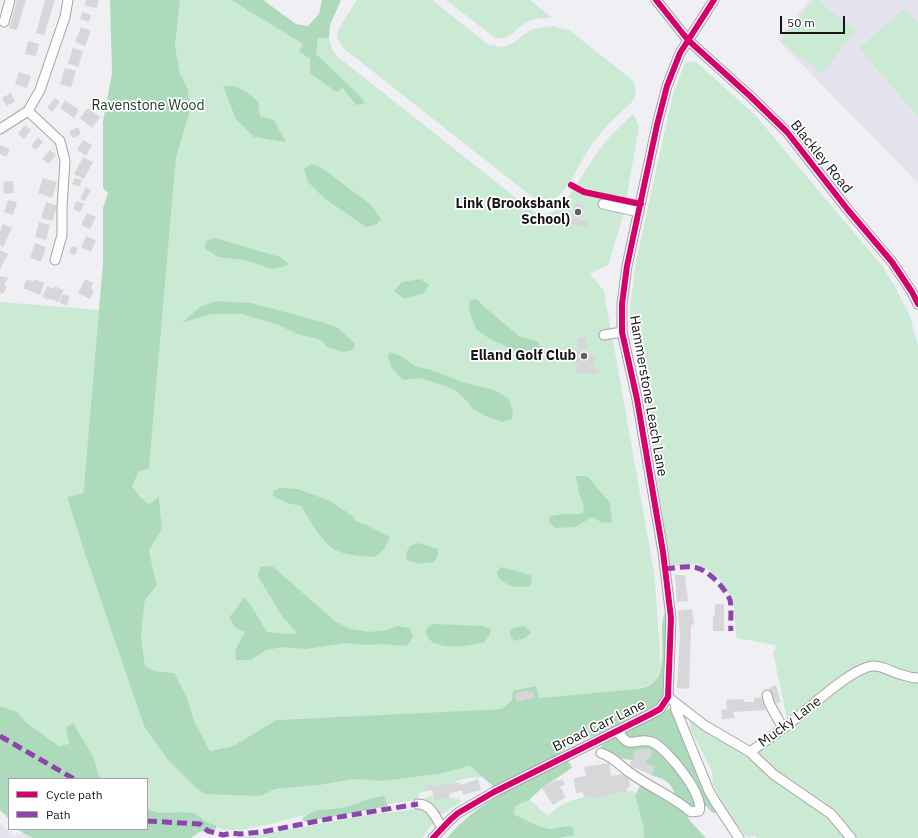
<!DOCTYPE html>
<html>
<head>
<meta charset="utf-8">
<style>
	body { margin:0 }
	#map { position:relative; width:918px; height:838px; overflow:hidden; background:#f0eff4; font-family:"IBM Plex Sans",sans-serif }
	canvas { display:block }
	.legend { position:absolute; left:8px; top:778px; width:140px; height:52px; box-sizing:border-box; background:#fff; border:1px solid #a2a2a3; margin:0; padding:5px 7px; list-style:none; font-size:12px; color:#161619 }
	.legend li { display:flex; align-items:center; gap:8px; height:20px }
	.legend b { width:20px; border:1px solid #a2a2a3 }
	.scale { position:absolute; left:780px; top:16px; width:65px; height:18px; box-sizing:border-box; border:2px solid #161619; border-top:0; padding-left:5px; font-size:12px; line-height:14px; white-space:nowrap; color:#161619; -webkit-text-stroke:3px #fff; paint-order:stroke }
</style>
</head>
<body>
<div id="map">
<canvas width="918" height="838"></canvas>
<ul class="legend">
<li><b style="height:5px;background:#d6006c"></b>Cycle path</li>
<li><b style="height:5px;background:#8e44ad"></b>Path</li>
</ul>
<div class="scale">50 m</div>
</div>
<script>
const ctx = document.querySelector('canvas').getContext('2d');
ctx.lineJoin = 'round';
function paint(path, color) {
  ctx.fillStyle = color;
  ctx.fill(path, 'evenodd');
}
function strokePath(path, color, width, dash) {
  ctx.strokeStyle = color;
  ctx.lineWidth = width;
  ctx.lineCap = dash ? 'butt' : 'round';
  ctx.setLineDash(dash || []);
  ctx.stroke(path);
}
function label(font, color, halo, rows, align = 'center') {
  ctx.font = font + ' "IBM Plex Sans",sans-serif';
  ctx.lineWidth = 3.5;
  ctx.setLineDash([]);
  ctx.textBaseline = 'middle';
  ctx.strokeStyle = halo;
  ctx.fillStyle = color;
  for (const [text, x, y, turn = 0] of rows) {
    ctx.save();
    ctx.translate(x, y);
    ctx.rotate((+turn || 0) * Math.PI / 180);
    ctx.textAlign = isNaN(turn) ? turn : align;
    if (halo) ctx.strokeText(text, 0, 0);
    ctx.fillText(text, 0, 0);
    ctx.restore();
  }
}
paint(new Path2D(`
	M809 0H918V183L778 40Z
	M0 823 14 836 40 829 54 838H0Z`), '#e5e3ee');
paint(new Path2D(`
	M180 0H231L297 40 316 54 318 37 329 38 332 49 338 57 529 208 535 212 543 215 553 212 564 204 594 157 610 136 633 114 639 126 624 213 608 265 590 274 604 291 654 572 661 666C656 681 654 684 638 689L539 698 535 686 512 700 502 709 276 720 233 746 210 751 195 723 186 695 174 673 155 671 145 666 141 637 145 600 157 585 149 551 162 529 159 497 149 504 140 497 132 486 139 471 149 469 176 158 190 111 188 89 180 74 175 46Z
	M357 0H432L489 45 503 47 513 43 522 36 533 29 552 26 559 28 569 30 631 79C636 87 638 93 633 101 619 114 604 127 593 143 579 162 568 193 548 205L540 203 343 48 337 38 338 30Z
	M446 0H530L552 18C544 18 535 18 527 22 515 28 510 41 495 38Z
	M814 0H817L856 30 822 74 780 42Z
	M905 8 918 23V117L859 48Z
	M695 61 755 115 883 267 894 285 910 316 918 346V676L876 664 787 719 773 652 776 650 775 645 736 638 734 603 719 579 707 569 697 564 670 566 645 398 631 330 630 306 636 262 669 111 674 91 685 63Z
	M0 302 99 310 84 493 67 497 84 551 144 726 167 759 195 787 261 796 275 789 320 785 353 779 382 781 438 774 470 766 484 777 469 778 455 781 456 783 450 785 449 782 433 787 432 784 425 786 427 791 419 793 417 800 387 804 384 796 366 800 346 808H331L266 825 240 830H224L206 822 195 813 183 812 160 813 147 809V779H101L98 773 94 758 70 724 66 727 69 745 59 746 28 724 17 712 0 706Z
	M873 669 918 681V838H854C845 820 832 806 814 796 804 790 793 787 783 780 774 773 766 762 757 753L861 672Z
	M691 719 751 756 828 815 848 838H756V836L747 837 733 821 721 801 713 784 712 771 691 731 690 726Z
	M634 791 643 825 644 838H560L568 837 566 825C561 826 555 828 550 829 545 829 520 818 514 814L515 806 529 800C537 804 540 812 549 815 562 802 573 799 590 796L591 798 595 797 596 799 615 794V793Z
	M434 795 436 801C445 798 453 795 462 801L439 816 422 800 424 798Z
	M425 808 434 822 422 838H237L276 832 368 815Z`), '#cbead3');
paint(new Path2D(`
	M110 0H180L175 46 180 74 188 89 190 111 176 158 149 469 139 471 132 486 140 497 149 504 159 497 162 529 149 551 157 585 145 600 141 637 145 666 155 671 174 673 186 695 195 723 210 751 233 746 276 720 502 709 512 700 513 691 536 686 539 698 638 689C642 688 647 687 650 685 674 670 653 624 668 609L675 633 674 658 671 689 664 701 624 723 573 744 548 761 495 788 470 766 438 774 382 781 353 779 320 785 275 789 261 796 205 794 195 787 167 759 144 726 84 551 67 497 83 493 84 487 103 263V208L108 193 103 188V121L112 74Z
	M231 0H263L296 24 308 26 319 14 322 0H341L330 25 329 38H318L316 54 358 94 365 103 356 105 343 88 336 92 310 73V58L299 52 303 44Z
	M223 86H235L251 95 258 102 260 116 274 120 286 142 254 137 236 119Z
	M312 164 322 168 371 205 381 219 377 224 366 227 324 198 308 182 304 169Z
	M214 238 280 257 289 264 282 267 272 269 245 260 218 257 205 248 206 241Z
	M420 279 429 285 424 293 404 299 394 291 402 282Z
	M477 299 482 305 520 337 537 341 541 347 538 355 523 354 490 339 476 329 469 310 470 300Z
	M216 301 251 303 322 322 338 328 355 344 353 350 343 352 327 347 321 340 297 334 279 325 242 314H211L182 323 200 307Z
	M390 352 401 356 417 367 432 370 462 382 494 390 508 398 513 412 512 419 503 422 486 416 473 409 468 402 455 390 440 384 420 378 403 380 391 367 388 357Z
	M576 476H587L610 503 612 522 603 523 592 517 575 527 555 528 549 522 550 516 563 514H579L583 513 584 505 579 494Z
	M280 488 298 489 330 501 354 517 355 521 364 524 390 537 384 549 375 557C362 556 348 556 335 550 322 543 309 518 301 506L287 503 273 496V491Z
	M418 543 438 549V555L434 562 420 564 407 560 406 553 410 546Z
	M272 566 336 622 351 629 369 632 387 630 397 626 410 628 413 636 410 642 406 646 382 644 365 645 345 643 306 649 283 647 266 650 251 660H236L235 651 245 632 235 627 229 617 234 612 244 597 250 604 267 632 287 634 297 633 282 616 258 576 260 567Z
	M501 567 531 575 532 581 530 586C516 588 511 587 499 579L497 572Z
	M435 624 483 626 491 629 490 634 485 642C471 645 442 651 430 640 428 639 427 634 425 632L429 626Z
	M525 626 531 633 525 638 515 641 510 636V630L516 627Z
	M0 706 17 712 28 724 59 746 69 744 66 727 73 723 94 758 98 773 101 779H9V819L0 810Z
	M671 708 673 709 681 734 701 784 718 813H713L707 807 698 802 694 807 676 797C671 781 665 780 651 775L655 766 646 764 645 759 651 758 650 749 634 751 635 759 630 760 624 759 604 752 600 748 602 745 636 725Z
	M567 761 570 764 572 767 569 770 542 788 529 800 515 806 514 814C520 818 545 829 550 829 559 828 564 825 573 827L574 835 560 838H447C478 801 524 781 567 761Z
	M641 784 682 809 691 822 706 838H644L643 825 635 795Z
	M384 796 388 806 305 822 302 819C313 807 331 810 346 807 353 806 359 802 366 800 372 798 378 797 384 796Z
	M147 809 160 813 183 812 195 813 206 822 217 826 214 832 208 833 201 831 191 838H33L23 833 18 829H147Z`), '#addaba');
paint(new Path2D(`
	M17 0H26L17 30 9 28Z
	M45 0H55L44 35 36 33Z
	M86 0H98L97 8 85 6Z
	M82 12 91 15 89 22 80 19Z
	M81 27 91 31 85 46 75 42Z
	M28 41 39 44 36 56 25 54Z
	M73 48 83 51 78 67 68 63Z
	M65 68 76 71 71 87 60 84Z
	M19 72 31 76 27 88 15 84Z
	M11 93 15 102 6 106 2 98Z
	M55 98 60 102 52 112 47 108Z
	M65 100 79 110 74 118 60 108Z
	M88 108 100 117 92 128 80 118Z
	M25 125 31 130 24 139 18 134Z
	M78 127 81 134 73 138 69 132Z
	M38 137 43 142 36 150 31 146Z
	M83 140 92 145 86 156 77 150Z
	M0 145 10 149 6 157 0 154Z
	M50 150 56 155 49 164 42 159Z
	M83 157 93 162 84 179 74 174Z
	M43 178 57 182 52 198 38 193Z
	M75 178 82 180 79 187 72 184Z
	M13 181 14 193 4 194 3 182Z
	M86 187 91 190 85 201 80 199Z
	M8 200 17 202 13 215 4 212Z
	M77 201 84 204 80 212 73 209Z
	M46 202 57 206 52 221 41 218Z
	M576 203 584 205 580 220 588 222 586 227 571 224Z
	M87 213 96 217 90 229 81 225Z
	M39 222 50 225 46 240 35 237Z
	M3 224 12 228 3 247 0 245V231Z
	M86 236 96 240 91 252 81 247Z
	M35 243 46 247 41 262 30 258Z
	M72 246 78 248 75 255 69 253Z
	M0 250 8 254 0 269Z
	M0 276 8 278 4 285 7 287 3 294 0 293Z
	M27 279 33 282 34 279 44 283 40 295 23 288Z
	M85 279 93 283 89 294 91 289 94 291 90 299 78 293Z
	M47 286 53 289 54 286 64 290 58 302 49 298 48 300 42 297Z
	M63 294 70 297 66 306 59 302Z
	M577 338H587L586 355H595L594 369H599V373H576V358H573V353H577Z
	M675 575H685L688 601 677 602Z
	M715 604H724V631H713V616L715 615Z
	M692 609 694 624 691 625 689 689 677 688 680 634 678 611Z
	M776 685 781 702 774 704 769 688Z
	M528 690V693L533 691 534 698 517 702 515 694Z
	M764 697 765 710 733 712 735 718 722 719 721 710 727 709 726 700 744 699V702H754V698Z
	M650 749 651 758 645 759 646 764 655 766 651 775 631 766 630 763 632 759H635L634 751Z
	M609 763 611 776 628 773 630 787 627 788V792L615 793V794L596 799 595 797H584L583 792 576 793 574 778 586 776 584 767Z
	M478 779 481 790 463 795 462 790 449 794 450 797 435 801 432 790 427 791 425 786 432 784 433 787 449 782 450 785 459 782 460 785Z
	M562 779 565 784 560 787 566 797 553 805 542 788 556 780 558 781Z`), '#d7d6d9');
const minor = new Path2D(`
	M656 0 688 40 751 97 787 132 848 210 892 262 912 292 918 304
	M4 22 10 0
	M28 111 60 141 65 161 62 207V235L55 260
	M0 129 28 111 40 90 65 17 68 0
	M603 204 639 212
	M604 335 622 332
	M767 695 769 703 783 728
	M668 697 704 725 750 752C767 740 784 728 800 715 815 703 855 666 874 666 884 666 893 673 903 675 908 677 913 678 918 678
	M675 703 676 710 709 791 716 803 739 838
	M750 752 773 774 831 814 851 838
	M601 753C614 757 621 767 632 774 651 788 673 796 691 812L699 811C705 796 667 748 652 742 636 736 630 752 618 731
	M418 804C431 804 436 818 442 828
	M433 838 450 820 458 813 494 792 649 715 660 709 668 697 671 618 663 552 637 399 622 332V304L627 266 657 125 667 86 680 53 714 0`);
strokePath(minor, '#a5a4a8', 11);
strokePath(minor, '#fdfdfd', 9);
strokePath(new Path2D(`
	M665 569C674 568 684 566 693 567 707 568 725 588 730 600 732 607 730 623 731 631
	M0 736 74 779
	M147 821 200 824 208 831 223 835 232 833 240 834 262 832 333 818 418 804`), '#8e44ad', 5, [10, 5]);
strokePath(new Path2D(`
	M656 0 688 40 751 97 787 132 848 210 892 262 912 292 918 304
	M571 185 584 192 641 204
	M433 838 450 820 458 813 494 792 649 715 660 709 668 697 671 618 663 552 637 399 622 332V304L627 266 657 125 667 86 680 53 714 0`), '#d6006c', 6);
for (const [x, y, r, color] of [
	[578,212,4,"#626266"],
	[584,356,4,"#626266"]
]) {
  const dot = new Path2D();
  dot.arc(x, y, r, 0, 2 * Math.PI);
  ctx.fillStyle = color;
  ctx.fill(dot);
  strokePath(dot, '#fff', 1.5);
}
label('14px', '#173920', '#fff', [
	["Ravenstone Wood",148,106]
]);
label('14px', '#161619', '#fff', [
	["Blackley Road",821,157,51],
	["Hammerstone Leach Lane",648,396,80],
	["Mucky Lane",790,722,-37],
	["Broad Carr Lane",599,726,-26]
]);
label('bold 14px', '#161619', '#fff', [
	["Link (Brooksbank",570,204],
	["School)",570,220],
	["Elland Golf Club",576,356]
], 'right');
</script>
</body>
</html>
